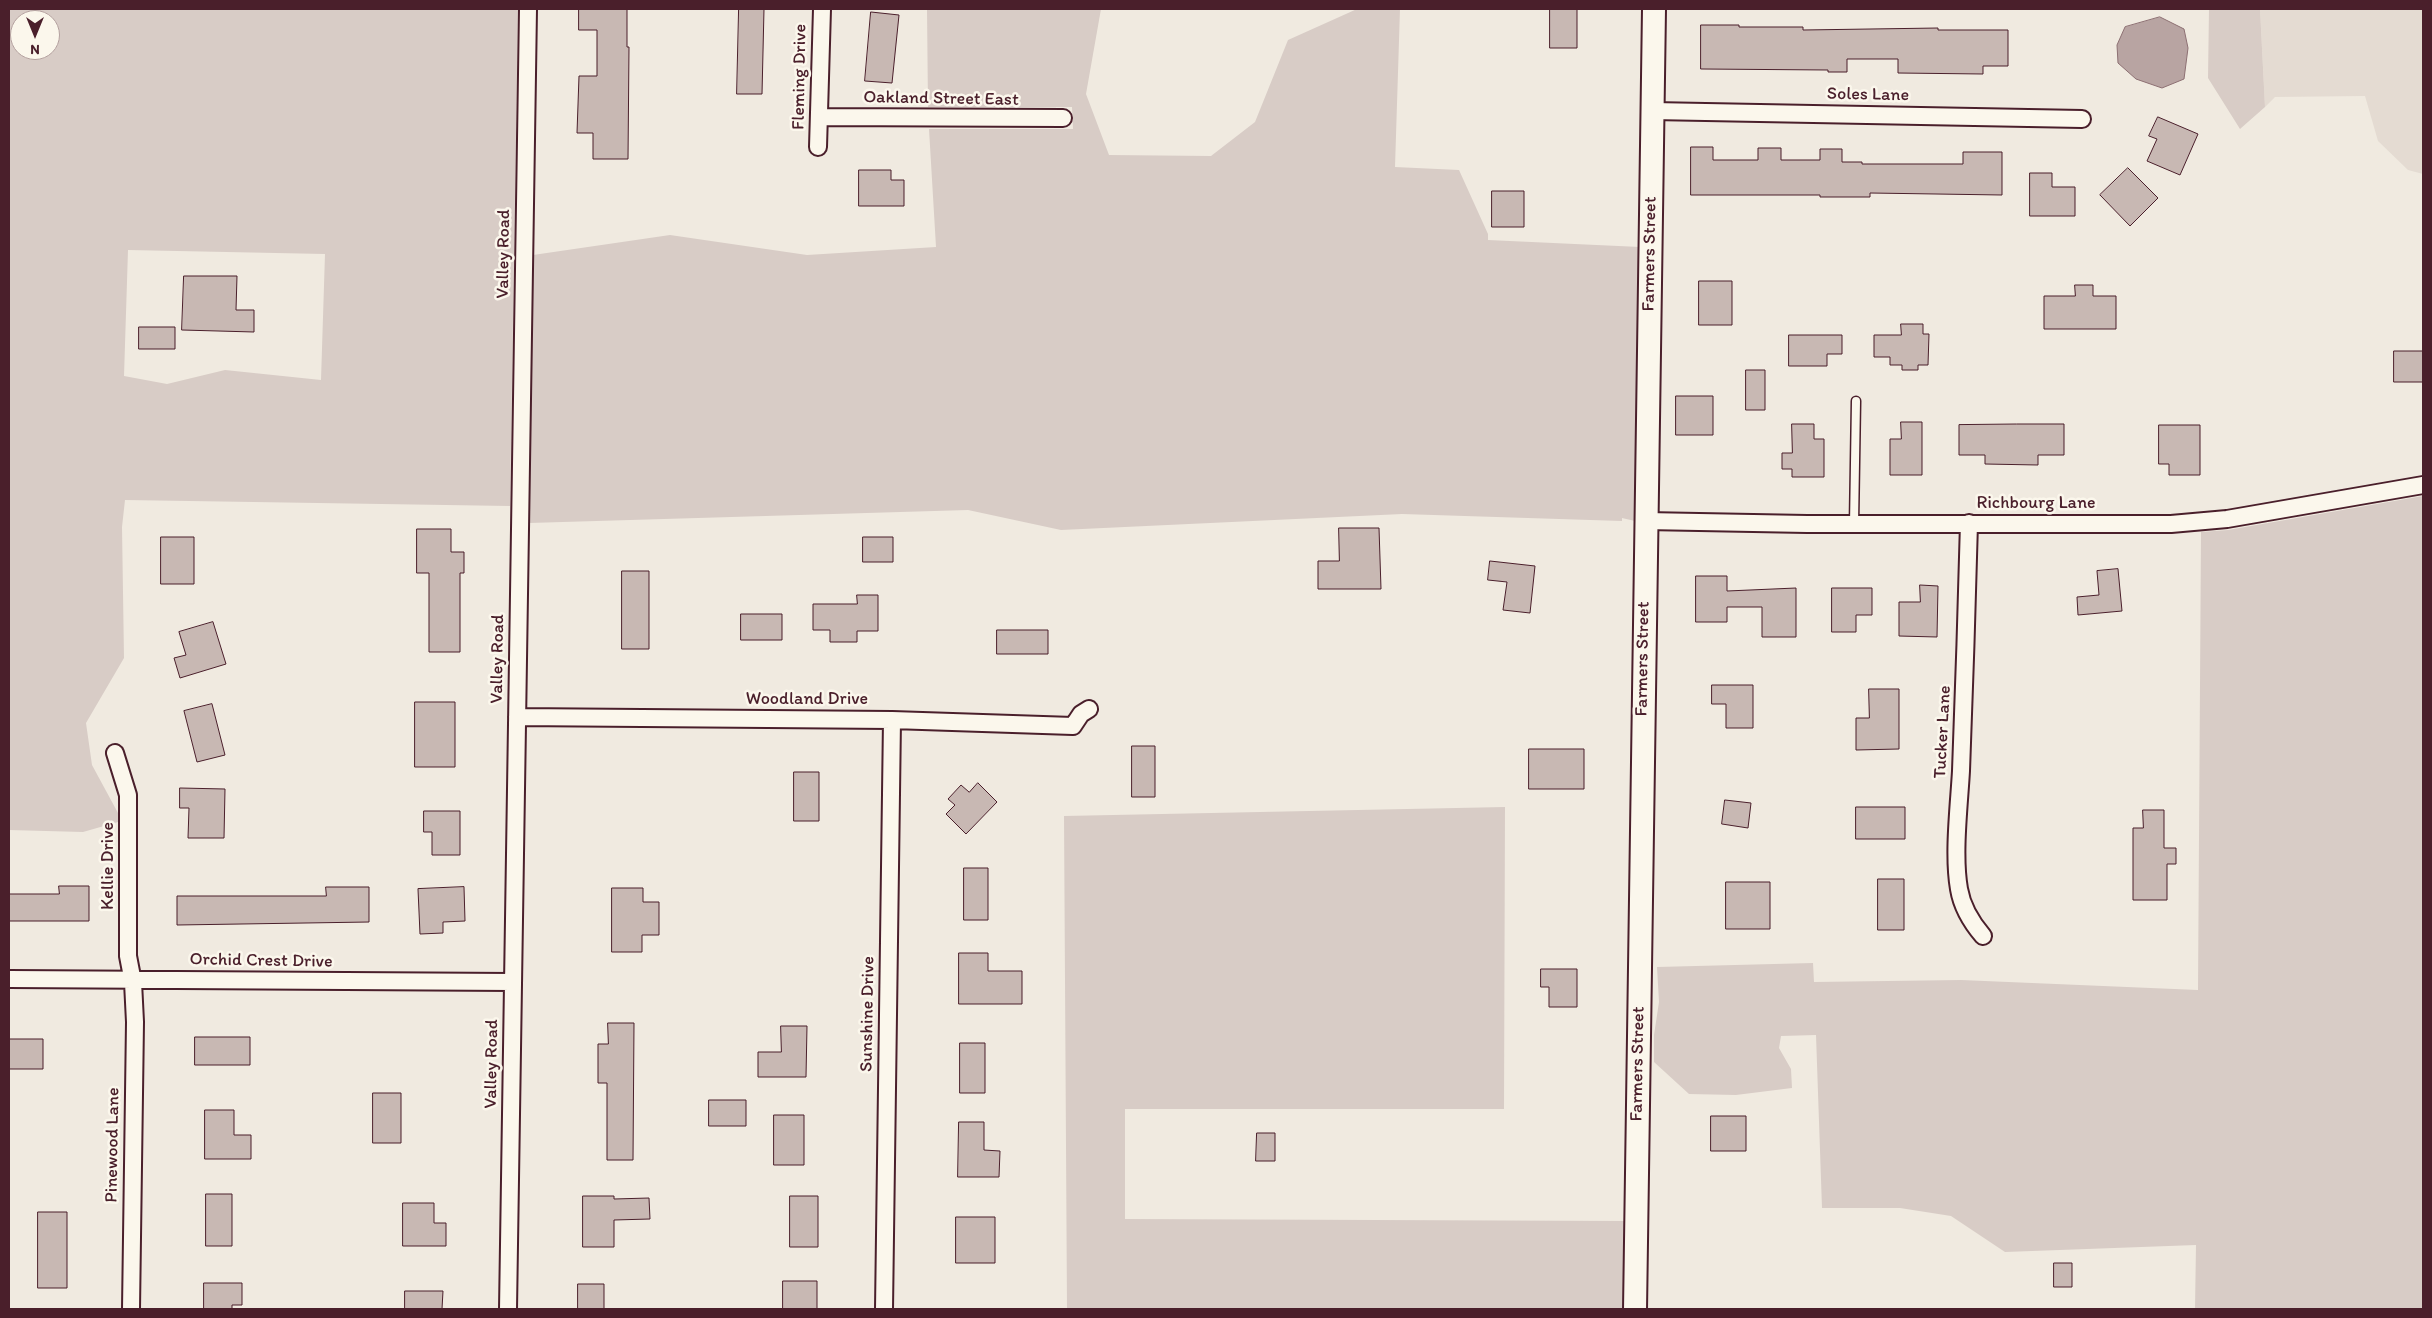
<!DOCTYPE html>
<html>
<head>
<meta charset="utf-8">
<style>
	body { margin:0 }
	#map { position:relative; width:2432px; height:1318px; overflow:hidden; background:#f0eae0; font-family:Itim,sans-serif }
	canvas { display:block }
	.frame { position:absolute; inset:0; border:10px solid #4a1f2b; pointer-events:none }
	.north { position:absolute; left:10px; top:10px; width:50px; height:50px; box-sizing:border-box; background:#fbf7ec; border:1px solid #b4a19f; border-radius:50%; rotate:180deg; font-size:14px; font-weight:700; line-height:20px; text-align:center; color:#4a1f2b }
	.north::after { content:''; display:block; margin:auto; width:18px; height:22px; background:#4a1f2b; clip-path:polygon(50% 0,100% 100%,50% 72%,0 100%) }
</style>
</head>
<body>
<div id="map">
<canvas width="2432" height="1318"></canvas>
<div class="frame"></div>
<div class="north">N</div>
</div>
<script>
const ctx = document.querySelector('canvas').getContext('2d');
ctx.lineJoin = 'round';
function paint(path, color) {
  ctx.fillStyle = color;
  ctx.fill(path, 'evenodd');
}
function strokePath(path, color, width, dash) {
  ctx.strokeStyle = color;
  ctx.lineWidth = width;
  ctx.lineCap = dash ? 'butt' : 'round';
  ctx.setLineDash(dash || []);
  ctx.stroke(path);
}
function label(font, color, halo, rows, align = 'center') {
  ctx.font = font + ' Itim,sans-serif';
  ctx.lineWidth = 5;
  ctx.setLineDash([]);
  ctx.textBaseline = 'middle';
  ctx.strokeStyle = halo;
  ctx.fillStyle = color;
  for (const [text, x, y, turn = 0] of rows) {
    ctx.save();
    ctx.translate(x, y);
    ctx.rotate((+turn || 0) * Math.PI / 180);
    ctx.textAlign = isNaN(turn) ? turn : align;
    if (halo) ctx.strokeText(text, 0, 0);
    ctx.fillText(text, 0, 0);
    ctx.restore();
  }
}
paint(new Path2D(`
	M2260 9H2423V174L2408 170 2378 141 2365 96 2275 97 2265 107Z`), '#e4dbd2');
paint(new Path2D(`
	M9 9H518L510 506 125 500 122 527 124 658 86 723 92 765 118 813V822L83 832 9 830ZM20 20H50V50H20ZM128 250 325 254 321 380 225 370 167 384 124 376Z
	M927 9H1101L1086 94 1109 155 1211 156 1255 122 1288 40 1357 9H1400L1395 167 1459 170 1488 234V240L1640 247 1635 521 1622 518V521L1402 514 1061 530 968 510 529 523 533 255 670 235 807 255 936 247 929 129H1073L1072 107H928Z
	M2209 9H2260L2265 107 2240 129 2208 78Z
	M2423 496V1309H2195L2196 1245 2005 1252 1951 1216 1900 1208H1822L1816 1035 1781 1036 1779 1048 1791 1069 1792 1088 1736 1095 1689 1094 1654 1062V1035L1659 1002 1657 967 1813 963 1814 982 1961 980 2198 990 2201 532 2228 530Z
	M1505 807 1504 1109H1125V1219L1626 1221 1625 1309H1067L1064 816Z`), '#d8ccc6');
const water = new Path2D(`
	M2160 17 2184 29 2188 48 2184 79 2162 88 2136 79 2118 63 2117 45 2125 27Z`);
paint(water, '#b8a4a2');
strokePath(water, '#8c6f72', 1);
const building = new Path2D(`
	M579 9H627V47H629L628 159H593V133H577L579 76H597V30H579Z
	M739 9H764L762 94H737Z
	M1550 9H1577V48H1550Z
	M871 12 899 15 892 83 865 81Z
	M1701 25H1739V27H1803V30L1938 28V30H2008V66H1983V74L1898 73V59H1847V72H1828V70L1701 69Z
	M2158 117 2198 134 2180 175 2147 161 2157 139 2149 136Z
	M1691 147H1713V160H1758V148H1781V160H1820V149H1842V162H1862V164H1963V152H2002V195L1870 193V197H1820V195H1691Z
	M2128 168 2158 198 2130 226 2100 195Z
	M859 170H891V180H904V206H859Z
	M2030 173H2052V187H2075V216H2030Z
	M1492 191H1524V227H1492Z
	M184 276H237L236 310H254V332L182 330Z
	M1699 281H1732V325H1699Z
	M2075 285H2093V296H2116V329H2044V296H2075Z
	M1901 324H1923V334H1929L1928 365H1918V370H1902V365H1890V357H1874V335H1901Z
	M139 327H175V349H139Z
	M1789 335H1842V354H1827V366H1789Z
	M2394 351H2423V382H2394Z
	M1746 370H1765V410H1746Z
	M1676 396H1713V435H1676Z
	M1901 422H1922V475H1890V439H1901Z
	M1792 424H1814V439H1824V477H1792V469H1782V453H1792Z
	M2017 424H2064V455H2038V465L1985 464V455H1959V425Z
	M2159 425H2200V475H2169V464H2159Z
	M1339 528H1379L1381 589H1318V561H1339Z
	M417 529H451V552H464V573H460V652H429V573H417Z
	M161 537H194V584H161Z
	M863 537H893V562H863Z
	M1490 561 1535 566 1530 613 1503 610 1507 582 1488 580Z
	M2118 569 2122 611 2078 615 2077 597 2099 595 2097 571Z
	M622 571H649V649H622Z
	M1696 576H1727V591L1796 588V637H1762V607H1727V622H1696Z
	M1920 585 1938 586 1937 637 1899 636V602H1920Z
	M1832 588H1872V615H1856V632H1832Z
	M857 595H878V631H857V642H830V630H813V604H857Z
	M741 614H782V640H741Z
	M213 622 226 664 180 678 174 658 186 655 179 632Z
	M997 630H1048V654H997Z
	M1712 685H1753V728H1726V704H1712Z
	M1869 689H1899V749L1856 750V718H1869Z
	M415 702H455V767H415Z
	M212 704 225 755 197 762 184 711Z
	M1132 746H1155V797H1132Z
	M1529 749H1584V789H1529Z
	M794 772H819V821H794Z
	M978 783 997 802 966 834 946 814 955 805 948 799 961 785 969 792Z
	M180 788 225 789 224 838H188L189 808H180Z
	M1725 800 1751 803 1748 828 1722 824Z
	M1856 807H1905V839H1856Z
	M2143 810H2164V848H2176V864H2167V900H2133V828H2143Z
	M424 811H460V855H432V832H424Z
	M964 868H988V920H964Z
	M1878 879H1904V930H1878Z
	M1726 882H1770V929H1726Z
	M59 886H89V921H9V894H59Z
	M326 887H369V922L177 925V896H326Z
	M464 887 465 921 443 922V933L420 934 418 889Z
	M612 888H643V902H659V935H642V952H612Z
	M959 953H988V971H1022V1004H959Z
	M1541 969H1577V1007H1549V987H1541Z
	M608 1023H634L633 1160H607V1083H598V1044H608Z
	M781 1026H807L806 1077H758V1052H781Z
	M195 1037H250V1065H195Z
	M9 1039H43V1069H9Z
	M960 1043H985V1093H960Z
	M373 1093H401V1143H373Z
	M709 1100H746V1126H709Z
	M205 1110H234V1135H251V1159H205Z
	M774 1115H804V1165H774Z
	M1711 1116H1746V1151H1711Z
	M959 1122H984V1150L1000 1151 999 1177H958Z
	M1257 1133H1275V1161H1256Z
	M206 1194H232V1246H206Z
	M583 1196H614V1199L649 1198 650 1219 614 1220V1247H583Z
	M790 1196H818V1247H790Z
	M403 1203H434V1223H446V1246H403Z
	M38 1212H67V1288H38Z
	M956 1217H995V1263H956Z
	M2054 1263H2072V1287H2054Z
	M783 1281H817V1309H783Z
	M204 1283H242V1305H232V1309H204Z
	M578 1284H604V1309H578Z
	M405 1291H443L442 1309H405Z`);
paint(building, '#c8b8b3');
strokePath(building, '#4a1f2b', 1);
const lane = new Path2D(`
	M1854 524 1856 401`);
const street = new Path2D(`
	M1652 111 2082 119
	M819 117 1063 118
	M818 147 822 9
	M1645 521 1807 524H2171L2227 519 2423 485
	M1969 523C1967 606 1964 688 1961 771 1959 806 1953 855 1959 889 1962 907 1971 922 1983 936
	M517 717 892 720 1073 726 1081 714 1089 709
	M115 753 128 795V956L133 982 135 1022 131 1309
	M9 979 513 982
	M508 1309 528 9
	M884 1309 892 720`);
const secondary = new Path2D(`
	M1635 1309 1654 9`);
strokePath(lane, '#4a1f2b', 11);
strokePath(street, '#4a1f2b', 20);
strokePath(secondary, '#4a1f2b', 26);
strokePath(lane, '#fbf7ec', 8);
strokePath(street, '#fbf7ec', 16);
strokePath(secondary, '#fbf7ec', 22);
label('18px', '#4a1f2b', '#fbf7ec', [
	["Fleming Drive",800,77,-89],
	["Soles Lane",1868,95,1],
	["Oakland Street East",941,99,1],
	["Valley Road",504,254,-89],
	["Farmers Street",1650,254,-89],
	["Richbourg Lane",2036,503],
	["Valley Road",498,659,-89],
	["Farmers Street",1643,659,-89],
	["Woodland Drive",807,699],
	["Tucker Lane",1943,732,-87],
	["Kellie Drive",108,866,-90],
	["Orchid Crest Drive",261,961,1],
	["Sunshine Drive",868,1014,-89],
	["Valley Road",492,1064,-89],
	["Farmers Street",1638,1064,-89],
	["Pinewood Lane",113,1145,-89]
]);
</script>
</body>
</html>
